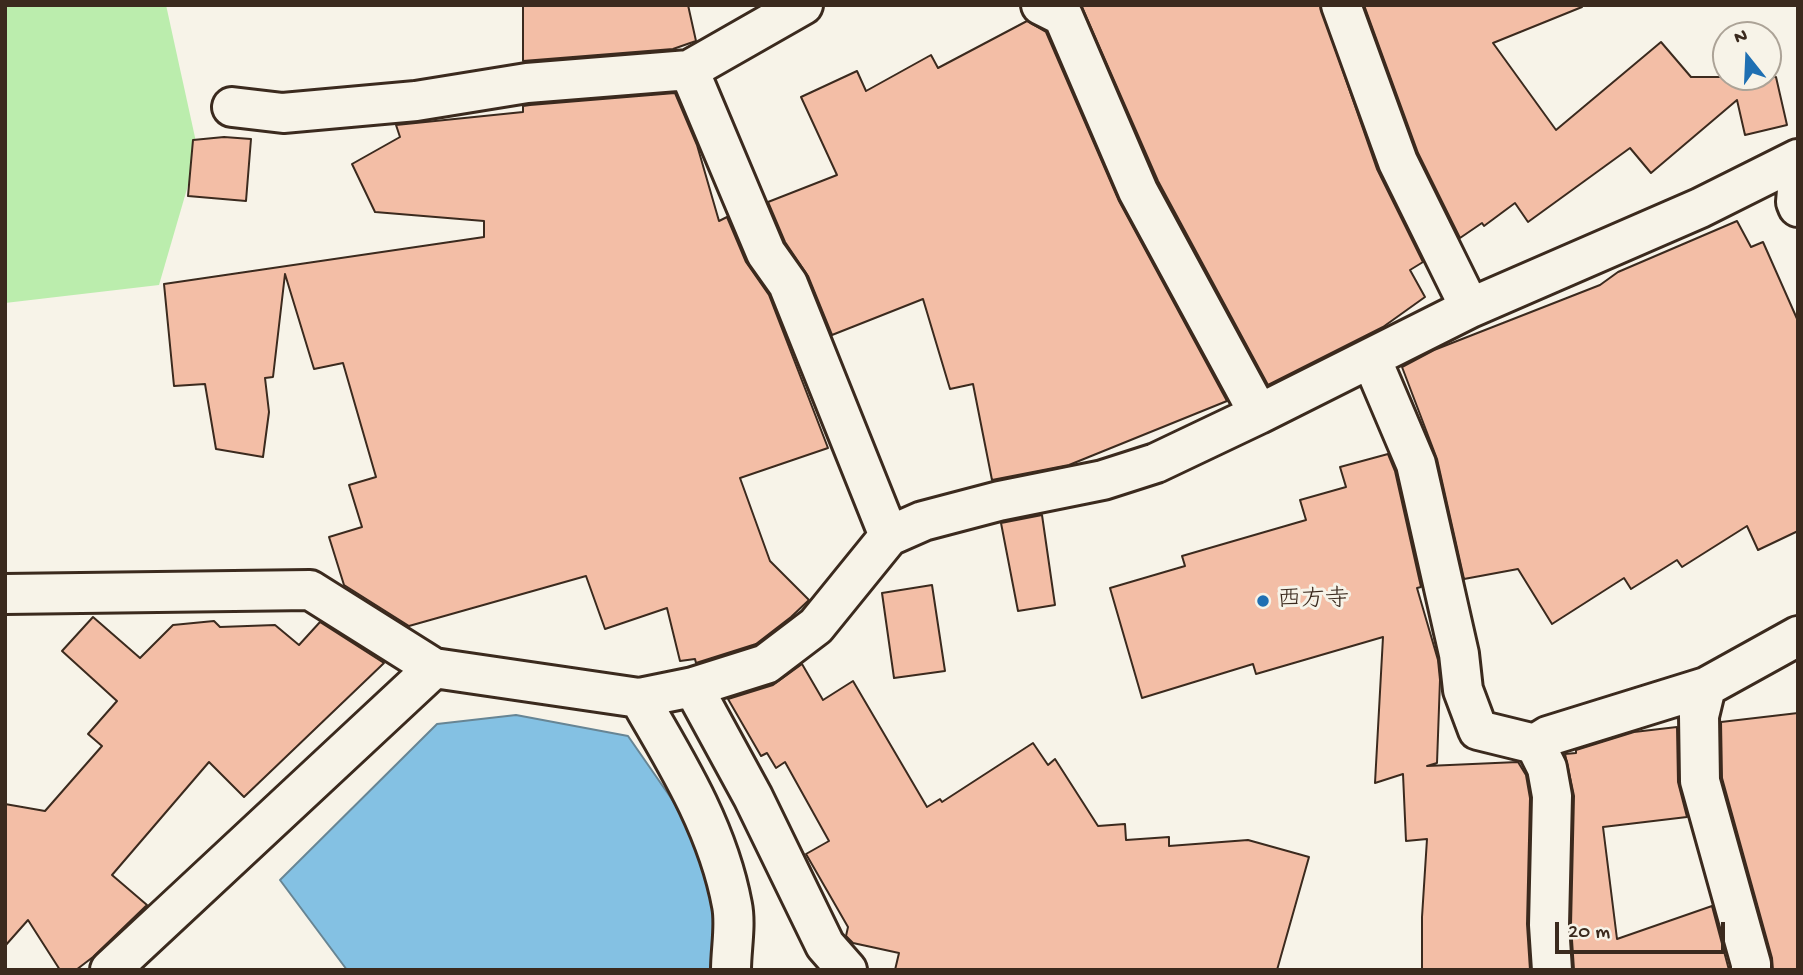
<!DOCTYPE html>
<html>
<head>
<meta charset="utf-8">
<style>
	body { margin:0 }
	#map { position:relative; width:1803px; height:975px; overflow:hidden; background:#f7f3e8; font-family:"Gochi Hand",sans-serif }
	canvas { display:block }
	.frame { position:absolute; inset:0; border:7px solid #3b2a1e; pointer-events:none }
	.north { position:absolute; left:1712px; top:21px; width:70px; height:70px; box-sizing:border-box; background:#f7f3e8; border:2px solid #aca397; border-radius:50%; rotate:342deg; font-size:19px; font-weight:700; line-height:28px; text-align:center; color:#3b2a1e }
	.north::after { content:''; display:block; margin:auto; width:24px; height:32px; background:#1f6fb2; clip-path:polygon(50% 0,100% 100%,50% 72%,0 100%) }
	.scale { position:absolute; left:1555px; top:922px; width:170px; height:32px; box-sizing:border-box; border:4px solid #3b2a1e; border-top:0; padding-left:9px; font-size:21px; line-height:24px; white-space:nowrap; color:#3b2a1e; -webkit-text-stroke:5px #f7f3e8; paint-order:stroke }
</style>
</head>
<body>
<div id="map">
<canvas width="1803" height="975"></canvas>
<div class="frame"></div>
<div class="north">N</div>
<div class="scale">20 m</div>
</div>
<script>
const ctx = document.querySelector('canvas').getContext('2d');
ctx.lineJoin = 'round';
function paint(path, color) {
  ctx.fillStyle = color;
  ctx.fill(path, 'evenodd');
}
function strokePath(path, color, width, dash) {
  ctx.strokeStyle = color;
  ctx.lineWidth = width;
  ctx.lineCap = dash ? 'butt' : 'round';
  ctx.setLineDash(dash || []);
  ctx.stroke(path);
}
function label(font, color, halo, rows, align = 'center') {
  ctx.font = font + ' "Gochi Hand","Klee One",sans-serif';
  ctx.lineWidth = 6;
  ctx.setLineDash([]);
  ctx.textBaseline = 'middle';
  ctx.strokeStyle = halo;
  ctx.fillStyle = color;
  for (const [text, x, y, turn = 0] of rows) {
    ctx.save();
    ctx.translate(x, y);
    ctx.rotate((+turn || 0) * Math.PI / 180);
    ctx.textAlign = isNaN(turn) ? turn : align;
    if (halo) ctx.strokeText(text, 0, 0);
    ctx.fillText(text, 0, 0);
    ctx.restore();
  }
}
paint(new Path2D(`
	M5 5H166L198 151 159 285 5 303Z`), '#bbedad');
const water = new Path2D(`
	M516 715 628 736 712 857 728 970H347L280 880 437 724Z`);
paint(water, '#84c1e3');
strokePath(water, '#678594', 2);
const building = new Path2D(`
	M523 5H688L696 41 673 49 523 61Z
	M1081 5H1320L1377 169 1423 262 1410 270 1425 297 1383 327 1268 385 1158 181Z
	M1364 5H1581L1582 7 1493 43 1556 130 1661 42 1691 77H1776L1787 125 1745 135 1737 100 1651 173 1630 148 1528 222 1515 203 1484 226 1482 223 1460 238 1418 153Z
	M1027 21 1046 32 1119 201 1227 401 1069 465 992 480 973 384 950 389 923 299 832 335 808 276 785 242 768 202 837 175 801 97 857 71 866 91 931 55 938 68Z
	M675 93 697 145 719 221 727 217 746 262 769 295 828 448 740 478 770 561 809 600 791 617 756 644 696 663 695 659 680 661 667 608 605 629 586 576 409 626 344 585 329 537 362 527 349 485 376 477 343 363 314 369 285 274 273 377 265 378 269 412 263 457 216 449 205 384 174 386 164 284 484 237V221L375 212 352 164 400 137 396 125 523 112V106L530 105Z
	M224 137 251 139 246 201 188 196 193 140Z
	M1737 221 1751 247 1763 242 1798 321V531L1758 550 1747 526 1682 567 1677 560 1631 589 1624 578 1552 624 1518 569 1464 579 1437 459 1402 367 1434 350 1600 285 1618 272Z
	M1388 454 1395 471 1421 587 1417 588 1438 660 1440 680 1437 763 1427 766 1518 762 1526 775 1530 798 1527 924 1530 970H1422V917L1427 839 1406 841 1403 774 1375 783 1383 637 1256 674 1253 664 1142 698 1110 588 1185 566 1182 556 1306 520 1300 500 1346 487 1340 467Z
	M1042 515 1055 605 1018 611 1001 523Z
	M932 585 945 671 894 678 882 593Z
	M93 617 140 658 173 625 214 621 220 627 275 625 299 645 320 622 384 663 244 797 209 762 112 875 147 905 93 957 76 970H60L28 920 5 946V804L45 811 102 746 88 734 117 701 62 651Z
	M802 664 823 700 853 681 927 807 940 799 942 802 1033 743 1048 765 1055 759 1098 826 1125 824 1126 840 1169 837V846L1248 840 1309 857 1277 970H895L899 953 853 943 846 936 848 927 806 854 829 841 785 762 776 768 767 753 761 756 728 699 773 685Z
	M1798 713V970H1773L1772 958 1722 778 1721 722Z
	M1677 727 1678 782 1687 817 1603 827 1617 939 1712 906 1729 970H1574L1571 925 1574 796 1565 754 1576 753V750L1634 732Z`);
paint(building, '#f3bea6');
strokePath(building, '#3b2a1e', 2);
const minor = new Path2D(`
	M1341 5 1398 162 1470 308
	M689 70 766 253 788 284 889 536
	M232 107 283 113 416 101 527 83 689 70 803 5
	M1798 179 1796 202 1798 207
	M1371 358 1416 464 1459 654 1463 690 1478 730 1535 744 1547 768 1552 796 1549 925 1552 970
	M1259 414 1470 308 1700 208 1798 159
	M5 594 310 590 434 668
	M693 687 766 664 816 626 889 536 923 521 999 501 1103 480 1156 463 1259 414 1138 191 1063 16 1041 5
	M1706 687 1699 716 1700 781 1751 964V970
	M639 698C677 763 718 829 732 905 736 925 731 949 731 970
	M1535 744 1548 736 1706 687 1798 636
	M110 970 434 668 639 698 693 687 753 797 825 945 847 970`);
strokePath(minor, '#3b2a1e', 44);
strokePath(minor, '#f7f3e8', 38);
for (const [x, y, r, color] of [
	[1263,601,7,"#1f6fb2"]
]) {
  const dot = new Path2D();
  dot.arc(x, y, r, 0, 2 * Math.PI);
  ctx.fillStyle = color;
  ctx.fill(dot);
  strokePath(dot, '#f7f3e8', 2.5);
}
label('24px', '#3b2a1e', '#f7f3e8', [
	["西方寺",1277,601]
], 'left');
</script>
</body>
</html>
